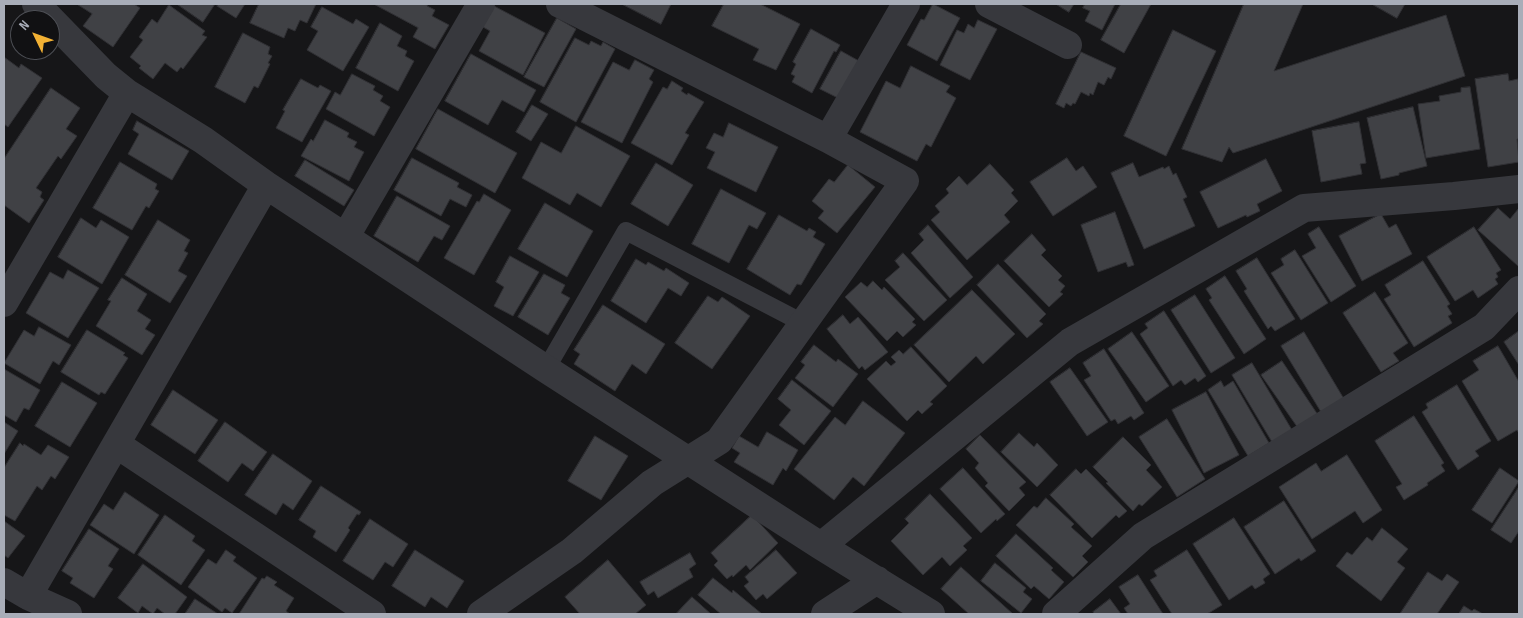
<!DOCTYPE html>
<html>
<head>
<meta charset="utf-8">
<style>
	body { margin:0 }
	#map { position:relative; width:1523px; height:618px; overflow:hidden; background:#161618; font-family:"Sofia Sans Condensed",sans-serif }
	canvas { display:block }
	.frame { position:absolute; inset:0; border:5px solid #a8adb8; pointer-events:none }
	.north { position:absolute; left:10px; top:10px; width:50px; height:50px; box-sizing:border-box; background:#111113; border:1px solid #4d4f55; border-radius:50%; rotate:312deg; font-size:14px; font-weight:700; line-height:20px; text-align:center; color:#a8adb8 }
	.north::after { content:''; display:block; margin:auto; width:18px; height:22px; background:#f2b134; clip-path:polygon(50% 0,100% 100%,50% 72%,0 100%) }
</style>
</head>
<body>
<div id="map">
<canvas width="1523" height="618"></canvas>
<div class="frame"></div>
<div class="north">N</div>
</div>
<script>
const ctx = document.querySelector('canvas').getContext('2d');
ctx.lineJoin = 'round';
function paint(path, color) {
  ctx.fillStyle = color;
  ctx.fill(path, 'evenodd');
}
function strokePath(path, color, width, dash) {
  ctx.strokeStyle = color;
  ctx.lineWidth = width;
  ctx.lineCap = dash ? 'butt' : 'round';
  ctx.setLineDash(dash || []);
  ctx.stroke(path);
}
const building = new Path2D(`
	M77 4H134L140 8 113 47 83 26 92 14Z
	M177 4H215L203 22Z
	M219 4H245L236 18 217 6Z
	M259 4H316L307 23 300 20 295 31 288 28 284 38 250 23Z
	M374 4H428L427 6 435 10 432 16 449 25 435 49 413 37 418 28Z
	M622 4H671L661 24Z
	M724 4H760L800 24 776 70 753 60 759 49 712 26Z
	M933 4 960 18 937 61 907 45 921 19 924 20Z
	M1056 4H1074L1069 12Z
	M1085 4H1115L1102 30 1085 21 1090 11 1083 8Z
	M1121 4H1151L1124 53 1101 40Z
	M1244 4H1303L1274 71 1446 15 1465 76 1233 153 1229 147 1222 162 1182 149Z
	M1372 4H1405L1397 18Z
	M169 5 205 31 202 35 207 37 183 69 181 67 177 72 165 63 153 79 139 68 141 66 130 57 143 40 139 37 152 19 157 23Z
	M494 6 545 33 523 75 479 51 490 31 483 27Z
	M322 7 353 24 356 19 369 27 343 71 307 50 318 31 311 27Z
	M557 18 576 29 544 87 524 77Z
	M978 20 997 29 970 80 940 65 957 30 964 33 968 24 974 28Z
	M380 23 402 36 397 46 407 51 405 56 414 61 398 91 356 68Z
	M811 29 840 45 836 52 834 51 812 93 792 82 795 76 791 74 796 64 793 62Z
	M1173 30 1216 51 1166 156 1124 136Z
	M243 33 270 47 268 54 272 56 268 63 270 64 258 88 254 86 245 103 215 87Z
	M575 38 589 45 591 41 601 46 603 42 615 49 576 122 540 102Z
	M841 51 859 61 838 98 820 89Z
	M1081 52 1116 68 1111 79 1108 77 1104 85 1098 82 1093 95 1090 93 1089 96 1081 92 1075 104 1073 103 1071 106 1066 103 1064 108 1056 104Z
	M471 54 536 90 524 112 502 100 488 125 445 101Z
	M4 57 19 68 21 64 42 78 8 127 4 124Z
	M635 60 654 70 649 79 653 82 622 143 581 122 613 62 629 70Z
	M911 66 950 86 946 92 956 98 931 147 926 144 917 161 860 132 886 81 900 88Z
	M352 74 375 86 373 90 383 96 380 101 390 107 374 136 326 109 335 92 340 95Z
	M1508 74 1509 81 1518 79 1519 87V139H1517L1519 162 1488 167 1475 79Z
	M301 79 318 88 320 85 331 91 302 142 276 128 285 111 283 110Z
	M672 81 683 88 681 91 687 95 688 93 704 102 685 133 689 135 672 165 631 143 663 87 667 89Z
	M1470 87 1480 149 1426 158 1418 104 1440 101 1439 96 1461 92V88Z
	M51 88 80 108 66 129 77 136 61 159 58 156 36 188 42 192 40 197 44 200 29 223 4 205V159Z
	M532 105 548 114 531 141 516 132Z
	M1413 107 1427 166 1399 173V175L1381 179 1367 118Z
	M438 109 517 153 495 193 416 149Z
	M325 120 349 133 347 137 357 142 354 147 364 152 349 181 301 156 311 139 313 141Z
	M137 121 189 151 172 180 128 154 139 134 133 130Z
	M1359 122 1366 163 1360 164 1362 174 1321 182 1312 131Z
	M729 123 778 147 756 192 707 168 715 152 706 148 714 133 723 137Z
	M576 126 630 156 601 207 577 193 570 205 522 178 541 142 561 153Z
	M412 158 459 183 457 187 472 195 466 207 450 199 441 216 394 190Z
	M1067 158 1076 171 1083 166 1097 187 1053 216 1030 182Z
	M1266 159 1282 191 1257 204 1260 211 1247 217 1246 215 1218 228 1200 192Z
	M305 160 354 190 344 206 295 176Z
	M120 162 157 184 155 189 159 191 149 208 146 206 132 230 93 208Z
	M656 163 693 185 668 226 631 204Z
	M1133 163 1139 177 1163 167 1164 169 1169 166 1173 175 1176 173 1187 197 1183 199 1195 226 1144 249 1111 173Z
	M990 164 1014 190 1011 193 1018 201 1004 215 1010 222 967 260 931 220 940 212 935 206 949 193 946 189 959 176 967 185Z
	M848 165 875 187 837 233 818 218 824 211 812 201 829 179 834 182Z
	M721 189 766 213 757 229 749 225 729 263 692 244Z
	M484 194 511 210 474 275 444 258 477 201 479 202Z
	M397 196 450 226 442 240 434 236 418 262 374 236Z
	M545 203 593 231 567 277 518 249Z
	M1498 208 1510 219 1519 208V265L1518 266 1478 230Z
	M1115 212 1134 265 1128 267 1126 262 1098 272 1081 225Z
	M1381 214 1389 228 1396 224 1412 254 1362 281 1339 236Z
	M779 215 807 231 809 228 816 232 813 237 825 244 801 285 797 284 790 295 747 269Z
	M81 218 96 228 101 220 129 237 102 284 58 257Z
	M158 220 190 240 184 251 188 253 178 271 187 276 170 303 125 275Z
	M928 225 973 277 950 298 911 253 924 240 919 234Z
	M1319 227 1356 286 1331 302 1302 256 1316 248 1308 234Z
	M1474 227 1501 270 1496 273 1498 277 1495 279 1498 284 1478 298 1473 290 1455 301 1427 257Z
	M1032 234 1046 250 1041 255 1062 276 1058 280 1065 286 1060 292 1063 294 1049 307 1004 261Z
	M1295 250 1328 303 1301 320 1271 273 1284 265 1281 259Z
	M903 253 947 300 924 321 885 280 900 267 895 261Z
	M510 256 539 272 513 316 494 306 504 287 496 282Z
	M1257 258 1295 319 1275 331 1271 326 1268 329 1244 291 1247 289 1236 271Z
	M636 259 646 265 648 262 664 271 666 268 689 283 681 296 668 288 646 323 611 301Z
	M1423 261 1450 304 1447 306 1452 314 1448 316 1452 323 1414 347 1384 299 1391 295 1385 285Z
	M998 264 1046 314 1039 321 1043 324 1027 338 977 285Z
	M68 270 99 288 68 338 26 313 50 272 63 279Z
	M544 274 565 285 561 293 570 298 548 335 518 317Z
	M1225 276 1266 339 1244 354 1209 300 1212 298 1206 289Z
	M122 278 147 294 137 311 151 320 145 329 155 335 142 355 96 326 111 301 108 300Z
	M873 281 882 290 884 287 915 319 912 322 916 325 903 337 897 331 887 341 845 297 861 282 867 287Z
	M972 290 1015 334 983 364 976 356 949 382 914 345Z
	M1375 292 1408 343 1393 353 1399 361 1381 372 1343 313Z
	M1195 295 1235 358 1211 373 1171 310Z
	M708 296 718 302 722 297 750 316 712 369 675 343Z
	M603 305 665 344 646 374 632 364 615 391 574 364 580 354 574 350Z
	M1164 311 1206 376 1198 382 1195 378 1185 385 1181 380 1173 386 1140 334 1148 328 1145 324Z
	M843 315 850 324 858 317 888 352 865 370 862 366 859 369 827 329Z
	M39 327 71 345 59 365 53 361 40 384 4 363 24 330 34 336Z
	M87 330 125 353 123 355 128 358 105 394 101 392 99 395 61 372Z
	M1519 331V365L1504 342Z
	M1132 332 1169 386 1146 402 1108 349Z
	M1304 332 1344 399 1321 412 1281 346Z
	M814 345 836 362 838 359 858 374 833 407 795 378 805 365 801 362Z
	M1498 346 1519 382V433L1517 430 1498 441 1462 381 1479 370 1473 361Z
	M911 347 947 386 930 402 933 404 922 414 918 410 907 421 867 379 886 361 891 366 896 362 891 357 899 350 903 354Z
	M1104 349 1144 413 1134 420 1131 416 1118 424 1115 419 1111 421 1084 380 1091 376 1083 363Z
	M1282 361 1318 415 1298 428 1261 375Z
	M1252 363 1292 430 1272 442 1232 375Z
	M1070 368 1108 422 1087 436 1050 382Z
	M4 369 40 390 29 410 24 408 16 422 4 415Z
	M792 380 831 411 804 445 779 425 791 410 778 399Z
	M1221 381 1224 387 1233 381 1269 443 1248 456 1208 390Z
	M62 382 97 403 70 447 35 426Z
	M1457 385 1491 441 1475 451 1479 456 1458 470 1422 412 1428 408 1426 404Z
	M173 390 218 420 195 454 151 425Z
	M1206 392 1239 455 1204 473 1172 410Z
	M863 401 905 433 864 486 853 477 834 500 794 469 835 417 845 425Z
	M1414 416 1444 463 1441 465 1445 471 1427 483 1428 485 1404 500 1396 487 1402 484 1375 441Z
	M1167 419 1205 479 1177 497 1139 437Z
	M4 422 18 431 4 454Z
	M225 422 267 452 253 471 242 463 228 482 198 461Z
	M767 432 798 450 786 471 783 468 773 485 734 462 740 453 732 448 739 436 758 447Z
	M1019 433 1034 447 1037 443 1058 465 1037 487 1001 452Z
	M980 435 1026 482 1019 488 1025 495 1009 511 985 486 988 483 975 468 979 463 966 449Z
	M595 436 628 456 601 500 568 481Z
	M1123 437 1151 465 1146 470 1162 487 1142 506 1139 504 1133 511 1106 483 1108 482 1093 467Z
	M20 443 23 446 24 444 41 455 48 445 69 457 55 479 51 476 42 490 37 486 15 521 4 515V468Z
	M273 454 312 481 293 510 283 503 276 515 245 495Z
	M1347 455 1382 510 1363 523 1355 511 1312 539 1279 487 1316 463 1321 471Z
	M963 468 1005 514 997 521 996 519 981 533 940 489Z
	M1500 468 1519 481 1492 523 1472 510Z
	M1076 469 1081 474 1086 469 1127 511 1119 518 1116 515 1092 538 1050 495Z
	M321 486 361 512 359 515 357 514 348 528 350 530 336 552 313 537 316 531 299 520Z
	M1519 487V531L1511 543 1491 530Z
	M125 492 159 515 134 554 90 525 104 504 113 510Z
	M930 494 972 538 963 546 967 550 950 566 942 557 923 575 891 541 909 523 905 519Z
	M1046 498 1074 524 1071 527 1092 546 1082 556 1088 562 1073 577 1016 525 1034 506 1037 508Z
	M1284 501 1316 551 1301 561 1299 558 1275 574 1244 527Z
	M165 515 195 536 192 541 205 550 181 585 138 555Z
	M752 515 778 543 750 570 746 565 733 577 732 575 727 579 714 565 718 561 711 553Z
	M1234 518 1270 574 1263 579 1265 583 1255 589 1252 585 1229 600 1193 544Z
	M370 519 408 544 393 567 385 562 373 580 343 561Z
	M4 521 25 536 8 558 4 555Z
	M1382 528 1408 549 1397 562 1405 568 1381 601 1336 566 1347 552 1352 555 1367 537 1372 541Z
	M89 529 119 549 108 566 113 569 94 598 70 583 73 578 62 571Z
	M1016 534 1053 568 1051 570 1064 582 1049 599 1034 586 1031 589 996 556Z
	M226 550 236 557 233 561 257 578 232 613 225 608 222 612 188 587 208 559 216 564Z
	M415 550 464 581 447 608 431 597 425 607 392 586Z
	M776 550 797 573 767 599 763 594 756 600 744 586 749 582 745 577Z
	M1187 550 1222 605 1207 614H1172L1150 580 1157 576 1154 571Z
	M690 553 696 564 689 569 693 577 658 598 654 591 648 595 640 582Z
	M608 560 646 605 635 614H580L565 597Z
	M995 563 1026 588 1023 592 1032 599 1021 613 981 581Z
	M143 564 187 597 175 614H165L157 608 153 614 142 606 138 613 118 598Z
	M961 567 1013 614H969L941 589Z
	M1428 572 1442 581 1447 574 1459 582 1437 614H1400Z
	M1138 575 1163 614H1128L1124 608 1130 604 1119 587Z
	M267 576 277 582 274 585 294 598 286 611 290 614H239L262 578 264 579Z
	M713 578 732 593 733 590 762 614H721L698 595Z
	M692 597 711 614H676Z
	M195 599 218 614H185Z
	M1110 599 1121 614H1095L1093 612Z
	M1464 606 1472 611 1474 609 1483 614H1459Z`);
paint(building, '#404145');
strokePath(building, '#303034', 1);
strokePath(new Path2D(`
	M546 369 626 231 803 323`), '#37383d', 18);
strokePath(new Path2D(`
	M36 4 106 76 127 93 203 140 266 185 546 369 821 546 931 614
	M560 4 828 139
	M989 4 1068 45
	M346 236 481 4
	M4 303 127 93
	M116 444 372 614
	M821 546 1070 342 1304 208 1454 196 1519 189
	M4 582 28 596 68 614
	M28 596 266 185
	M481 614 572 551 652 483 719 441 905 181 828 139 906 4
	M825 614 877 580
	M1056 614 1143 536 1484 327 1519 290`), '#37383d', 28);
</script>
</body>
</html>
